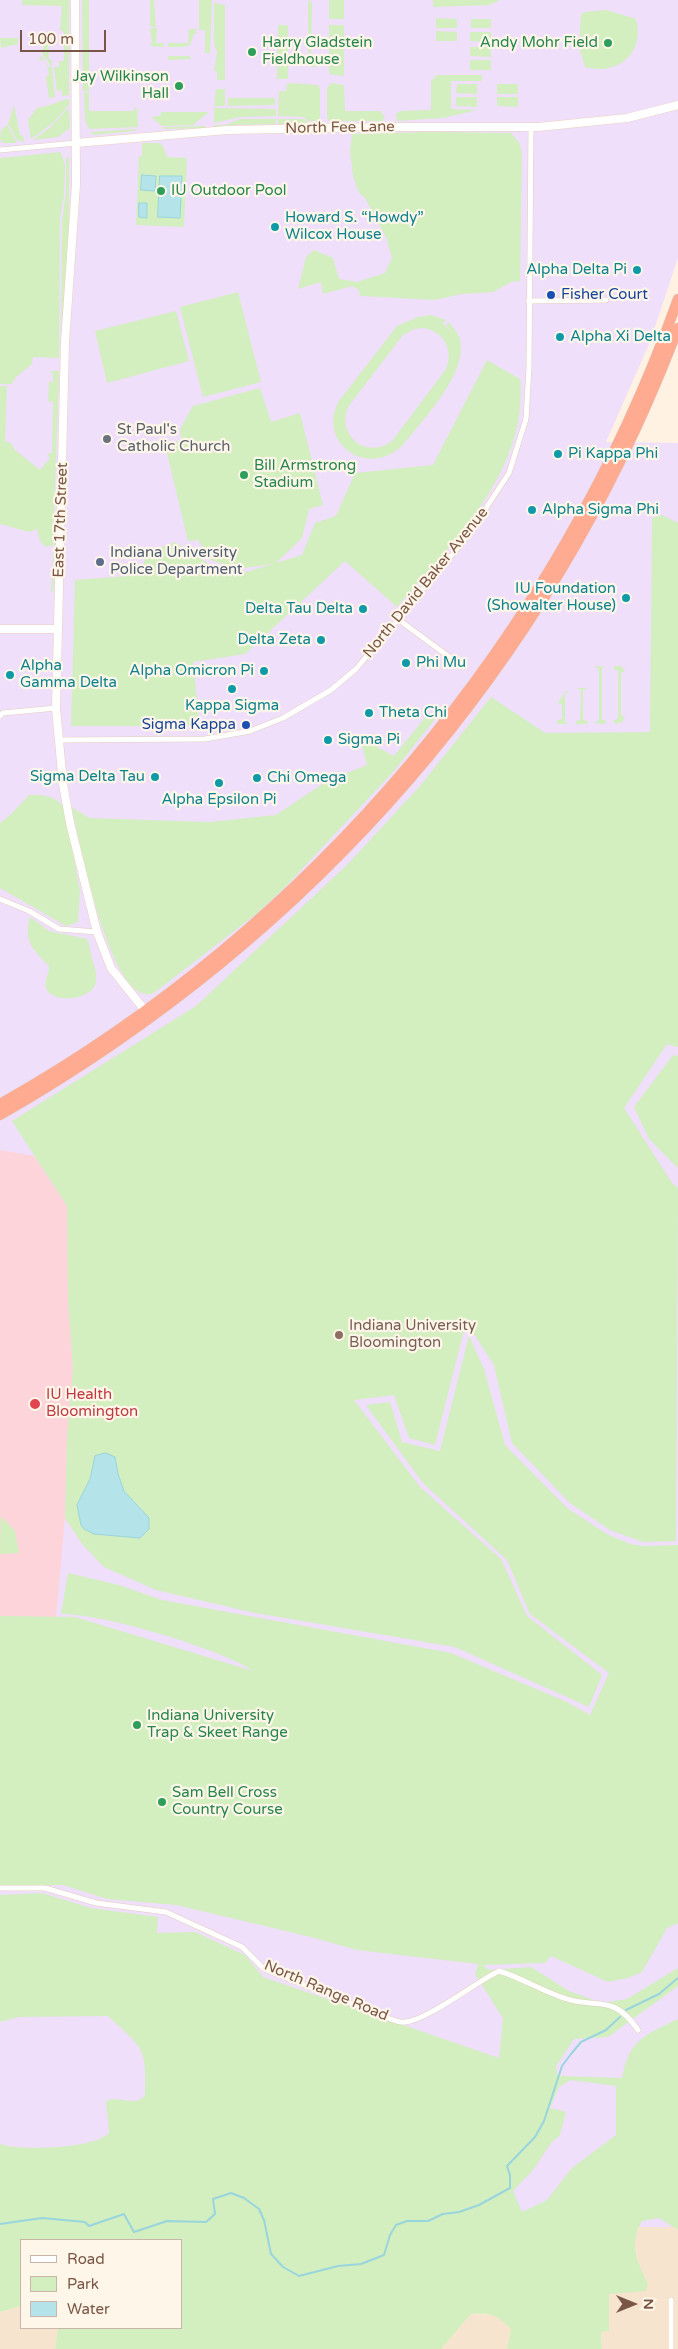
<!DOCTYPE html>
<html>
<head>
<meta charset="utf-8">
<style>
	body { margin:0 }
	#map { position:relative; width:678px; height:2349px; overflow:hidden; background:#fff2e2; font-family:"Varela Round",sans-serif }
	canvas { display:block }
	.legend { position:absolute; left:20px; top:2239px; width:162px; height:90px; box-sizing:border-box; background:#fff6ea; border:1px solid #c9b6a8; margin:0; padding:6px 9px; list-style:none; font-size:15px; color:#795645 }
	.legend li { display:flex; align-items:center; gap:10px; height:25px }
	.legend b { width:25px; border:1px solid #c9b6a8 }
	.north { position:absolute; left:608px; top:2279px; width:50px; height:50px; -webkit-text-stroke:4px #fff6ea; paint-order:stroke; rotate:90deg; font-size:14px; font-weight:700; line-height:20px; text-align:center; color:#795645 }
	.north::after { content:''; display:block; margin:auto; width:18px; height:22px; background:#795645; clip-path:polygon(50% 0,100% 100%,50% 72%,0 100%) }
	.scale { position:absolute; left:20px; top:30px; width:86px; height:22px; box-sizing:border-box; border:2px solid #795645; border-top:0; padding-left:6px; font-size:15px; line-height:18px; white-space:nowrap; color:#795645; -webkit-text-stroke:4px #fff6ea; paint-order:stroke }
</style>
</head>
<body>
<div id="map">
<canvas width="678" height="2349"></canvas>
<ul class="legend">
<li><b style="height:6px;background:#fff"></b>Road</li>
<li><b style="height:14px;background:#d3eebf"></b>Park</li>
<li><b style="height:14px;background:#b4e4ea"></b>Water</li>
</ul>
<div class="north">N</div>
<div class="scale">100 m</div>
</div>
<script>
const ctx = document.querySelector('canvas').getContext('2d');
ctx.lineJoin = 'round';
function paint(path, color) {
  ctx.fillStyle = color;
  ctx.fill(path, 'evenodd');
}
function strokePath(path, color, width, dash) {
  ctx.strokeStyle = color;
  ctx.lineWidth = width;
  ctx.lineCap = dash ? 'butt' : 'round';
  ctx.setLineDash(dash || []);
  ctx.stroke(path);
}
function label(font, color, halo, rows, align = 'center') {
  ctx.font = font + ' "Varela Round",sans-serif';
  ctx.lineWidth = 4.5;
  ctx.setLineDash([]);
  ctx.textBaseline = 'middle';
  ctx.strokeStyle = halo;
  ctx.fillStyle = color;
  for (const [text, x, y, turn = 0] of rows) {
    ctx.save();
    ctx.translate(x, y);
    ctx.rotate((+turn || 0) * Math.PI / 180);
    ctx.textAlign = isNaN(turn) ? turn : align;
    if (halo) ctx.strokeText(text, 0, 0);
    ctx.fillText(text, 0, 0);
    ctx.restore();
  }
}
paint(new Path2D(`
	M659 2218 678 2230V2349H602L601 2332 609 2330V2293L648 2283 639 2268 634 2238 642 2221Z
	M21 2306V2328H58L55 2349H0V2312Z
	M471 2314 497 2315 511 2329 507 2349H441Z`), '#f7e4cf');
paint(new Path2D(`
	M0 0H678V258L650 342 606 442 678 443V2227L408 2228 181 2240H21L0 2252Z`), '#efdffb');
paint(new Path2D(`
	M0 1150 34 1156 67 1206 68 1299 73 1370 67 1437 65 1518 56 1617 0 1616Z`), '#fdd4da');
paint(new Path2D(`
	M22 0H69V95L62 96V90L57 91 54 67H59V61H64V32L60 30 62 6 22 5Z
	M82 0H89V91H83Z
	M150 0H154L156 27 150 26Z
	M199 0H212L210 53H205V30H199Z
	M308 0 312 3 311 55 320 58V64L317 67H312L308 63Z
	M329 0H344V19H329Z
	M433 0H500L489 5 433 7Z
	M214 3 225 5V80H217V71H214L217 52 214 44Z
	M607 10 636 19C645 53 618 76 585 67L579 47 581 15 584 12Z
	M436 18 457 19V28H436Z
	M471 19H491V28H471Z
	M278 25H288V79H277Z
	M329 25H344V76L329 74Z
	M150 28H157L156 43H164L163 47 150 46 152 42Z
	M189 29H196V34H194L190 45 183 47H168V43H188Z
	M436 31 457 32V41H436Z
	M470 32H491V42L470 41Z
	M42 36 53 37 52 39 48 40 49 60H52V67L42 53 45 41 41 40Z
	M0 38H18V44L1 48Z
	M470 47H491V57L470 56Z
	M41 55 49 67 52 68 55 97 49 98 46 77 49 75 46 61 39 60Z
	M168 56H190V59L168 60Z
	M470 60H491V70H470Z
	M437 75H482V81H451V109L477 110 443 118 397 121 396 114 400 111 431 110V81Z
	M289 83 318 85 320 89V118L317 121H308L303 117 278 116 279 91H286L287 84Z
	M331 83 344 85 345 111H380L385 117 382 121H329L327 118V88Z
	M457 84H477V94L456 93Z
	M497 84H518V94H497Z
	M216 89H225V106H214Z
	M84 92H89V111H134V108H137L138 127 89 129 85 120Z
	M456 97H477V107L456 106Z
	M497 97H518V107L497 106Z
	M228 98H275V105L228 106Z
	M66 99H69V105L54 122 31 139 28 120 37 108 50 105Z
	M14 105 20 135H23L24 142 17 140 8 124Z
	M214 108 276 109V116L240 117 214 123Z
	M67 109H69L70 128 58 137 33 140 52 126Z
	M161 112H209L193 125 162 126 151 117 160 116Z
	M240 119H276V124L229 125V127L214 128V125H225Z
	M278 119H302L312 124H278Z
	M7 125 16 141V143H3L0 139 1 130Z
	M205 126V128L163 129V127Z
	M137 129 134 131 94 135 90 132Z
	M429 132 511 133 520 144 522 154 520 282 513 281 493 292 462 294 434 300 362 296H360L359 290 352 286 323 294 321 282 298 289 306 257 314 250 333 258 339 279 357 282 385 273 392 258 387 239 365 198 359 193 353 176 350 151 352 134Z
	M142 143H160L164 148 167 157 187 158 184 227 136 225 139 156H142Z
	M61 152 65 166 64 196 60 217 59 358 33 357 32 364 16 377 12 384H0V158Z
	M66 157 69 158V244L61 363 62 222 66 193Z
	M238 292 261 382 203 397 180 307Z
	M176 311 189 361 107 383 95 331Z
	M431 315 446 320 443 323 433 319 442 323 454 334 446 325 448 322C488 355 424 417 403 445 367 480 316 442 339 401L397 326 418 317ZM423 328C444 331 454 350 446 369L392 441C367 460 336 436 348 407L403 335 414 329Z
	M487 360 520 379C529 470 452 543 397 607L345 561 245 654 193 662 200 726H71L75 580 141 575 146 553 175 542 212 566 246 572 273 564 237 569 211 560 198 540 188 541 165 445 181 440 180 429 193 406 260 388 271 422 300 413 323 505 309 509 302 538 276 563 302 555 315 523 336 516 355 473 433 465Z
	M49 371H59L53 545 46 547 40 541 37 529 29 532 0 524V386H7L5 442H10L15 450 40 470 50 458 47 454 52 453 53 402 48 401 49 382H53V373Z
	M60 372 62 375 55 566 53 591 51 593 58 482Z
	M662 515 678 523V1047L667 1044 624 1108 672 1183 678 1188 676 1541 643 1542 610 1530 570 1503 512 1443 494 1365 466 1322 435 1445 409 1438 394 1395 354 1400 420 1487 501 1559 527 1616 602 1675 589 1707 455 1647 255 1613 156 1590 104 1567 82 1544 65 1518 67 1437 73 1370 68 1299 67 1206 12 1121 196 1006 346 866 420 786 491 697 545 733 650 732 652 518Z
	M596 666 607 667 602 668V720H606L605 724 594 723 599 720V668H595Z
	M614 666H621L625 671 621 673V715L625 717 622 722 615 724 613 720 618 719V670H614Z
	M576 688H588L583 690V720L588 721 587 724H576V721L580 720 581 690Z
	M566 691 569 693 565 694V722L569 724H558L557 720 562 719V705L558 703Z
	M427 715 435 719 393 772 286 886 256 914 154 993C111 1011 78 836 72 807L89 818 210 822 276 815 327 781 367 765 360 738 394 756Z
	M29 795C45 795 55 795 65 809L80 892 78 922 66 926 0 888V823L11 814Z
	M30 917 49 931 87 939C90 945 90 951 92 958 94 965 97 973 96 981 94 1000 53 1005 46 988 44 981 49 974 49 966 33 950 23 941 30 917Z
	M673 1055 678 1056V1168L649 1139 634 1107Z
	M469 1336 484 1369 505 1445 567 1508 607 1534 630 1544 643 1546 678 1545V1923L667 1928 642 1972 628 1978 608 1982 551 1956 545 1963 483 1965 489 1970 531 1967 569 1991 602 2003 627 1999 678 1968V1986L608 2037 574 2039 556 2066 557 2074 561 2076 622 2078C630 2038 644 2036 678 2019V2230L659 2218 642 2221C629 2242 637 2263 648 2283L646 2291 609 2294V2331L601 2332 602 2349H507L511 2329C496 2314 492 2313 471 2314L441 2349H55L58 2328H181V2240H21V2306L0 2312V2144C16 2151 100 2149 109 2132L106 2101C118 2095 136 2108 145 2095 147 2046 142 2048 108 2016L19 2017 0 2022V1895L42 1893 91 1908 158 1917 157 1933 195 1932 245 1955 263 1977 499 2058 503 2018 475 1974 478 1964 357 1950 311 1937 176 1905 107 1899 63 1885 0 1886V1616L75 1617 253 1671C222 1649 100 1613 61 1614L68 1573 119 1585 162 1600 451 1653 567 1702 590 1715 609 1673 530 1614 507 1560 423 1483 366 1405 390 1402 402 1442 440 1451ZM571 2080 616 2086V2135L572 2168 547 2200 522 2212 513 2191 533 2170 551 2143 560 2135 566 2112 550 2108 559 2087Z
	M1 1516 15 1531 19 1553 0 1554Z`), '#d3eebf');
const water = new Path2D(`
	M142 175 156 176 155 191 141 190Z
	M160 176H182L180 218 158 217Z
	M139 203H147V218L139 217Z
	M106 1453 115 1457 118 1474 124 1491 149 1518V1529L140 1538 94 1534 84 1529 81 1525 77 1505 90 1479 95 1456Z`);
paint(water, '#b4e4ea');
strokePath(water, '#99d5dd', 1);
strokePath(new Path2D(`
	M626 2010 659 1994 678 1978
	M0 2224 42 2218 85 2222 89 2226 124 2214 134 2232 167 2221 206 2222 215 2214 213 2199 231 2193 244 2198 259 2209 264 2220 271 2254 283 2267 299 2276 338 2266 361 2264 384 2255 390 2235 396 2225 407 2221H428L443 2214 459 2212 479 2205 510 2188V2175L507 2166 535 2137 544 2121 562 2066 571 2054 581 2042 606 2030 620 2017`), '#99d5dd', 2);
const street = new Path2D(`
	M0 150 76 143
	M528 301 606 300
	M399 620 463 667
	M0 716 3 713 56 708
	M58 740 205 739 250 731 283 718 331 690 356 669 467 537 509 473 526 419 529 368 531 127
	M0 899 29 911 59 929 97 932
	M0 1888H45L96 1903 166 1912 242 1947 264 1969 390 2019C394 2020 401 2023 405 2022 426 2021 476 1982 499 1971 522 1978 542 1991 564 1998 597 2010 612 1992 638 2030
	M671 2349V2300`);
const secondary = new Path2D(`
	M75 0 76 185 65 342 56 708 63 784 70 823 97 932 111 968 147 1013
	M76 143 227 130 390 127H538L627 118 678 105
	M0 629H57`);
const highway = new Path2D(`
	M0 1104C314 927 557 638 678 299
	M0 1115C312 936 550 666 678 328`);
strokePath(street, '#e4cebc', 6);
strokePath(secondary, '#ecd0bc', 9);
strokePath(highway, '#dcd3cf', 11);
strokePath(street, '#fff', 5);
strokePath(secondary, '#fff', 8);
strokePath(highway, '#ffab92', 10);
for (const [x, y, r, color] of [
	[608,43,5,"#2e9e5b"],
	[252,52,5,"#2e9e5b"],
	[179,86,5,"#2e9e5b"],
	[161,191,5,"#2e9e5b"],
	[275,227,5,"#0f9aa8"],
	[637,270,5,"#0f9aa8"],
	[551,295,5,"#1a4fb4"],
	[560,337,5,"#0f9aa8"],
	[107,439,5,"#6b7280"],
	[558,454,5,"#0f9aa8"],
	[244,475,5,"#2e9e5b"],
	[532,510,5,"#0f9aa8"],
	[100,562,5,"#5c6f8a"],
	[626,598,5,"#0f9aa8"],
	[363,609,5,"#0f9aa8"],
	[321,640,5,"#0f9aa8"],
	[406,663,5,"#0f9aa8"],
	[264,671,5,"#0f9aa8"],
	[10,675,5,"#0f9aa8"],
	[232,689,5,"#0f9aa8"],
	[369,713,5,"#0f9aa8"],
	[246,725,5,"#1a4fb4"],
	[328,740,5,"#0f9aa8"],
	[155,777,5,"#0f9aa8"],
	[257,778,5,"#0f9aa8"],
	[219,783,5,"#0f9aa8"],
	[339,1335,5,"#8d6e63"],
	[35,1404,6,"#e0444e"],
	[137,1725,5,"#2e9e5b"],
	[162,1802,5,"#2e9e5b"]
]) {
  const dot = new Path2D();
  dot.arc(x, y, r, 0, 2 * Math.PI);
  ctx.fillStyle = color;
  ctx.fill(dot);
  strokePath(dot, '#fff6ea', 2);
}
label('15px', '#27864d', '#fff6ea', [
	["Harry Gladstein",262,43],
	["Fieldhouse",262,60],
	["Andy Mohr Field",598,43,"right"],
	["Jay Wilkinson",169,77,"right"],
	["Hall",169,94,"right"],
	["IU Outdoor Pool",171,191],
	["Bill Armstrong",254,466],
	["Stadium",254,483],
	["Indiana University",147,1716],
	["Trap & Skeet Range",147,1733],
	["Sam Bell Cross",172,1793],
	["Country Course",172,1810]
], 'left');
label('15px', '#795645', '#fff6ea', [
	["North Fee Lane",340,128,-1],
	["East 17th Street",61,520,-88],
	["North David Baker Avenue",426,583,-51],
	["North Range Road",326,1991,23]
]);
label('15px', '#0d838f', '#fff6ea', [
	["Howard S. “Howdy”",285,218],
	["Wilcox House",285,235],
	["Alpha Delta Pi",627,270,"right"],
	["Alpha Xi Delta",570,337],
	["Pi Kappa Phi",568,454],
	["Alpha Sigma Phi",542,510],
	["IU Foundation",616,589,"right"],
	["(Showalter House)",616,606,"right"],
	["Delta Tau Delta",353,609,"right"],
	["Delta Zeta",311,640,"right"],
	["Phi Mu",416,663],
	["Alpha",20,666],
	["Gamma Delta",20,683],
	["Alpha Omicron Pi",254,671,"right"],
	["Kappa Sigma",232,706,"center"],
	["Theta Chi",379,713],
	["Sigma Pi",338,740],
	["Sigma Delta Tau",145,777,"right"],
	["Chi Omega",267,778],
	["Alpha Epsilon Pi",219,800,"center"]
], 'left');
label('15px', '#164399', '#fff6ea', [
	["Fisher Court",561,295],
	["Sigma Kappa",236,725,"right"]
], 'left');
label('15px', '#5b616d', '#fff6ea', [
	["St Paul's",117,430],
	["Catholic Church",117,447]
], 'left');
label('15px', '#4e5e75', '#fff6ea', [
	["Indiana University",110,553],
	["Police Department",110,570]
], 'left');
label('15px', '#785e54', '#fff6ea', [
	["Indiana University",349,1326],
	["Bloomington",349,1343]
], 'left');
label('15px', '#be3a42', '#fff6ea', [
	["IU Health",46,1395],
	["Bloomington",46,1412]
], 'left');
</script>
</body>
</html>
